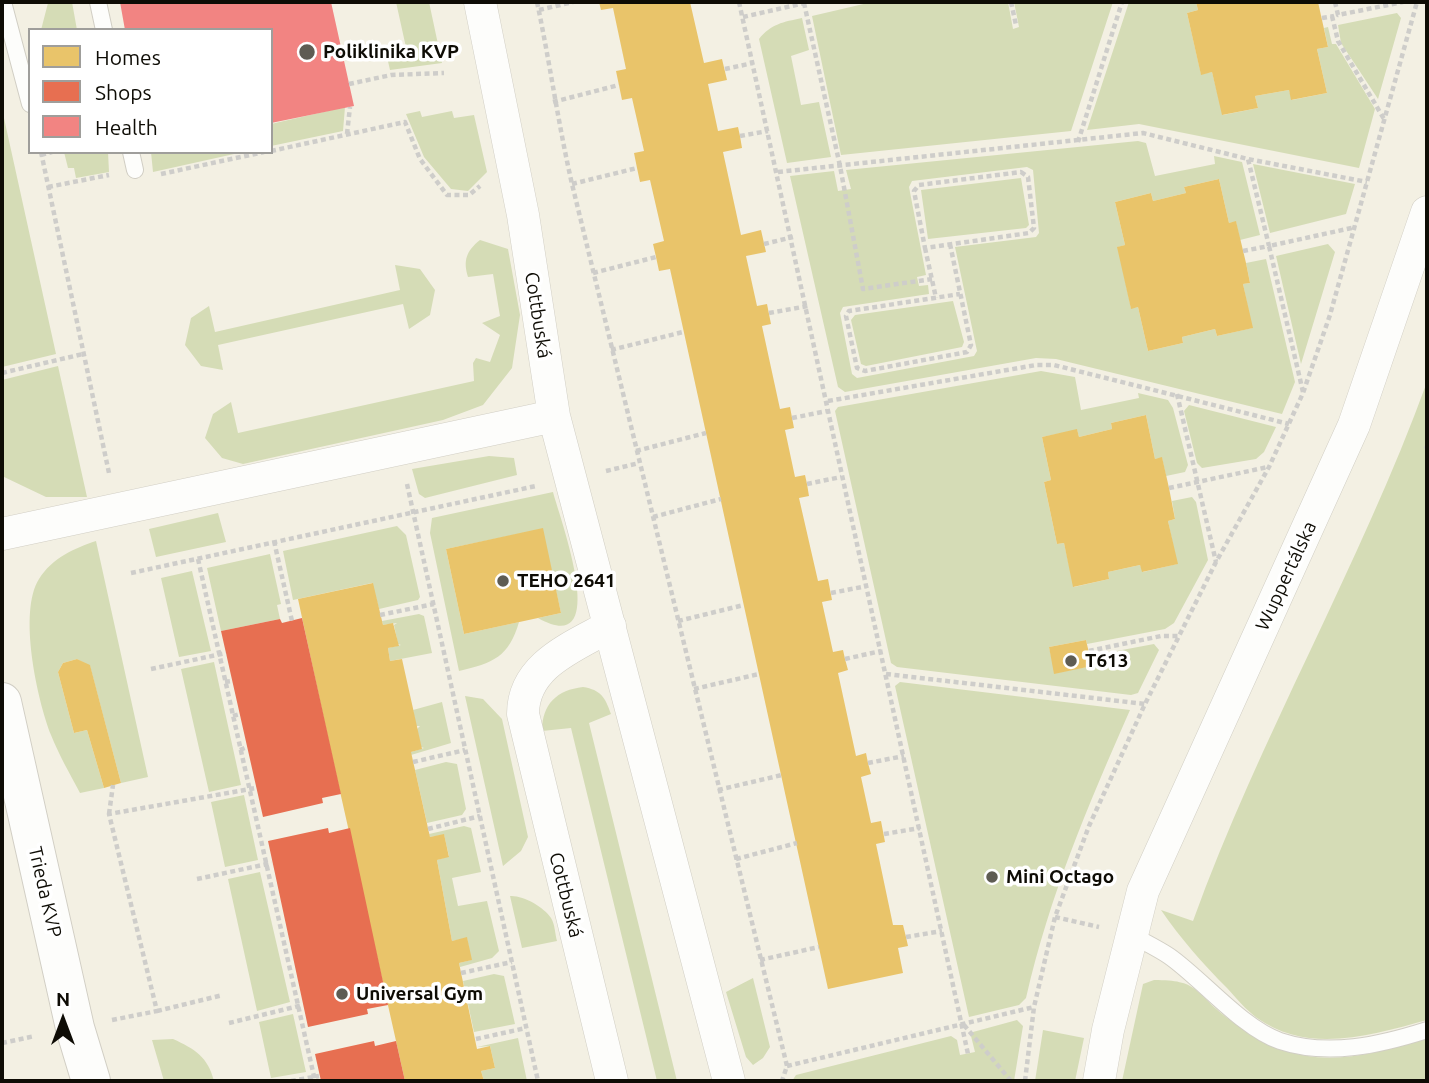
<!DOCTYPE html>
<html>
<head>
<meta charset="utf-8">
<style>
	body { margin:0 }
	#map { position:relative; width:1429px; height:1083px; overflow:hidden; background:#f3f0e3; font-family:Ubuntu,sans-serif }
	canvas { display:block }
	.frame { position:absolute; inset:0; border:4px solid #0e0c05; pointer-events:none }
	.legend { position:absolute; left:28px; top:28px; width:245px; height:126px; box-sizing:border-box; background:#fff; border:2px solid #9f9e9b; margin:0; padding:9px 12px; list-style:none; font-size:21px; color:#0e0c05 }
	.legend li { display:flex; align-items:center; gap:14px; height:35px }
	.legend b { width:35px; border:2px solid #9f9e9b }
	.north { position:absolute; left:28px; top:985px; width:70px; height:70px; -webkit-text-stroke:5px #fff; paint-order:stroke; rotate:0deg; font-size:19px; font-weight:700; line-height:28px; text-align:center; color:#0e0c05 }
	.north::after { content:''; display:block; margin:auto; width:24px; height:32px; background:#0e0c05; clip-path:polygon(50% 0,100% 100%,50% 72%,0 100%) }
</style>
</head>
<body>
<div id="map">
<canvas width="1429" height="1083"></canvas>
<div class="frame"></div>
<ul class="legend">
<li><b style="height:19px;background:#e9c46a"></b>Homes</li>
<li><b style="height:19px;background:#e76f51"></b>Shops</li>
<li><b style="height:19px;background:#f28482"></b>Health</li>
</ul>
<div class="north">N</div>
</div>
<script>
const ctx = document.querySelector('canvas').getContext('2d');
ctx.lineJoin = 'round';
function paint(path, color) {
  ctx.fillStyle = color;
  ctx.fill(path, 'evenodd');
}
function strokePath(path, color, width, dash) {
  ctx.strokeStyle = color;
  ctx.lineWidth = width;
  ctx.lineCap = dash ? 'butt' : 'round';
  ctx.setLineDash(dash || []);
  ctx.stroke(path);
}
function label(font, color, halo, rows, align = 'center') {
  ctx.font = font + ' Ubuntu,sans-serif';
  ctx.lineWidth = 7;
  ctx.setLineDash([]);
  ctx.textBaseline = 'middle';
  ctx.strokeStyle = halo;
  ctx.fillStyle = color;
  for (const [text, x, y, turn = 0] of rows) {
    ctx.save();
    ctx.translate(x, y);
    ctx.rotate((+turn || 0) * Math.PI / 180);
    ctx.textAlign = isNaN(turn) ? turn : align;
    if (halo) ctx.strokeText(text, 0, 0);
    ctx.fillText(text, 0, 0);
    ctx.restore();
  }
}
paint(new Path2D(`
	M54 2H72L77 30H41L48 3Z
	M396 2H429L442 63 390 70 387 57 409 61Z
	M872 2H1008L1013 29 1019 27 1014 2H1113L1071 131 841 155 812 16Z
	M1129 2H1196L1198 10 1187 13 1201 74 1212 72 1223 115 1258 108 1255 96 1289 90 1292 100 1327 93 1317 49 1328 47 1324 28 1328 27 1332 44H1336L1375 109 1359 168 1139 124 1087 130Z
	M1397 13 1401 18 1378 99 1341 43 1338 25Z
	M802 18 809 50 791 56 801 105 819 102 831 157 787 163 759 39C771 24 783 22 802 18Z
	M345 107 343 131 271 146V124Z
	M2 109 56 354 2 367Z
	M420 111 422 117 452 111 454 118 474 115 487 172 468 191 451 189 424 157 406 114Z
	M1138 141 1146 143 1155 176 1215 164 1214 156 1242 162 1260 235 1240 240 1236 222 1229 223 1219 179 1184 187 1186 193 1153 201 1151 193 1115 202 1125 245 1118 247 1131 308 1138 307 1148 351 1183 343 1182 337 1215 329 1217 336 1252 328 1243 284 1250 283 1246 263 1266 259 1295 382 1282 414 1056 359 1036 358 845 392 838 387 790 176 834 171 838 191 851 189 846 170ZM1027 167 1033 170 1039 233 1036 237 955 247 977 351 974 356 857 378 852 374 840 313 843 307 929 294 928 285 919 286 917 277 926 275 909 187 912 181Z
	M64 152H108L109 172 76 178 74 168H68Z
	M151 152H243L153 172Z
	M1253 164 1355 184 1346 214 1270 233Z
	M1021 178 1029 225 1026 228 928 239 921 190Z
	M480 240 508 249 520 315 512 368 483 405 443 420 243 464 222 458 205 438 213 414 231 402 238 433 474 381 473 363 476 358 490 362 500 335 482 323 500 316 493 274 468 277C463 261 466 251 480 240Z
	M1328 244 1335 252 1301 364 1276 256Z
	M395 265 420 269 435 290 430 315 409 329 403 304 218 345 223 370 201 366 185 345 191 318 209 306 215 332 400 290Z
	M953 301 964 342 962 347 866 366 861 364 851 320 855 315Z
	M58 366 87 497H46L2 476V380Z
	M1041 371 1075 377 1081 410 1139 398 1138 393 1168 400 1173 408 1188 465 1185 472 1166 476 1162 458 1155 459 1146 415 1111 423 1112 429 1079 437 1077 430 1042 437 1051 480 1044 482 1057 544 1064 543 1074 587 1109 579 1108 572 1140 565 1143 572 1177 564 1168 521 1175 519 1172 501 1192 497 1196 502 1208 560 1174 623 1165 629 1087 644 1086 640 1049 647 1055 673 1091 666 1090 656 1154 644 1159 650 1138 693 1131 695 897 667 891 663 835 411 838 407Z
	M1427 382V1020C1372 1035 1309 1055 1257 1018 1246 1010 1236 998 1227 988 1202 963 1181 939 1161 910L1193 921C1260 736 1360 566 1427 382Z
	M1189 405 1276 427 1264 452 1256 459 1202 468 1197 463 1184 411Z
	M489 456 514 458 517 475 425 498 419 494 412 469Z
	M553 492C560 519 613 660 538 618L561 613 542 529 446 549 464 634 519 622C509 657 493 663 459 671L430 533 432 518Z
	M218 513 226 542 156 557 149 529Z
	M397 526 406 535 420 597 418 600 379 609 372 583 293 600 283 551Z
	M96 541 148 777 121 783 90 666 77 659 63 663 58 672 74 733 87 730 104 788 80 793C70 774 59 755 51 735 37 699 18 612 39 579 52 558 75 548 96 541Z
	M270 554 281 604 277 605 280 619 221 631 207 568Z
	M192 571 211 651 179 657 161 578Z
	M419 614 424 616 432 653 390 661 388 648 401 645 398 644 394 625 397 623 383 625 382 621Z
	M214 662 241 785 209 792 181 669Z
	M900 682 1130 710C1087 808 1050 894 1026 998L1019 1005 969 1017 895 686Z
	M583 687C601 690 605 697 611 714L589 723 677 1081H657L571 728 542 731C542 704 557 690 583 687Z
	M465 696 483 699 502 719 528 837 521 851 503 866Z
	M442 702 451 743 411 755V752L424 748 421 747 417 729 420 726H416L413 710Z
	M446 762 457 764 466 809 462 815 427 823 415 770Z
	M244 795 258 860 225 867 211 802Z
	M464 826 471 828 481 872 452 878 458 906 487 901 499 951 492 958 460 967 459 963 471 960 467 938 452 941 437 860 449 856 444 835 430 837 429 834Z
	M260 872 290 1002 257 1011 228 879Z
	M510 896C523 895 544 907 551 918 555 924 555 934 557 941L522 948Z
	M494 974 504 976 515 1024 474 1032 463 981Z
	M753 978 770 1047 763 1058 753 1065 746 1057 726 992Z
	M1154 980C1199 980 1193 991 1226 1017 1298 1072 1345 1063 1427 1038V1081H1122L1143 984Z
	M293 1014 306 1072 271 1078 259 1022Z
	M1017 1020 1023 1026 1014 1081H792L796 1075 951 1036 957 1040 960 1055 975 1052 971 1036 973 1032Z
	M1043 1030 1084 1038 1075 1081H1035Z
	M518 1038 527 1081H484L481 1071 495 1068 490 1046 477 1047Z
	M173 1039C195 1049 208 1057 214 1081H164L152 1040Z`), '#d5dcb6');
paint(new Path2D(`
	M599 2H690L704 63 722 59 727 80 708 84 718 131 738 127 740 136 742 148 723 152 741 235 761 230 766 252 746 256 757 306 767 304 771 324 762 326 780 409 790 407 794 428 785 430 795 477 805 475 807 484 809 496 799 498 818 581 828 579 832 600 822 602 833 652 843 650 845 659 848 670 838 673 856 756 866 753 868 763 871 774 861 777 871 823 881 821 885 842 876 844 893 925H903L906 937 908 946 898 948 903 973 828 989 670 269 659 271 656 257 653 244 664 241 650 180 640 182 637 168 634 153 644 151 632 98 622 100 616 71 626 69 613 8 601 10Z
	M1196 2H1318L1328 47 1317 49 1327 93 1291 100 1289 90 1255 96 1258 108 1222 115 1212 72 1201 75 1187 13 1198 10Z
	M1219 179 1229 223 1236 221 1246 263 1250 283 1243 284 1253 328 1217 336 1215 329 1182 337 1183 343 1148 351 1138 307 1131 309 1117 247 1125 245 1115 202 1151 193 1153 201 1186 193 1184 187Z
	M1146 415 1155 459 1162 457 1169 488 1175 519 1168 521 1178 564 1142 572 1140 565 1108 572 1109 579 1073 587 1064 543 1057 544 1044 482 1051 480 1042 437 1077 429 1079 437 1112 429 1111 423Z
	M543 528 561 613 464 634 446 549Z
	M373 583 383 625 393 623 399 646 388 648 390 661 402 659 422 749 411 752 430 837 444 834 449 857 437 860 452 941 467 937 472 960 459 963 477 1049 490 1046 495 1068 481 1071 484 1081H405L330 747 298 599Z
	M1086 640 1092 666 1054 674 1049 647Z
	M77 659 90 665 121 783 104 788 87 730 74 733 58 672 63 663Z`), '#e9c46a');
paint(new Path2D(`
	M302 618 341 794 322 798 323 803 263 817 221 631 280 619 282 623Z
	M328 828 329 833 350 828 388 1005 367 1009 368 1014 308 1027 268 841Z
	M374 1041 375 1046 396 1041 405 1081H321L315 1054Z`), '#e76f51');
paint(new Path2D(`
	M120 2H331L354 106 271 123V30H125Z`), '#f28482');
const lane = new Path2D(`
	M3 2 30 104
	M98 2 104 30
	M131 152 135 170
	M1132 935C1144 942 1157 948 1169 956 1202 979 1242 1028 1280 1041 1328 1057 1380 1045 1427 1030`);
const street = new Path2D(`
	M480 2 523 215 554 416 729 1081
	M2 534 554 416
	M610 626C573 647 523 665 523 714L612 1081
	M1099 1081 1108 1030 1143 891 1354 425 1427 212`);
const secondary = new Path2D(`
	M2 702 75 1028 91 1081`);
strokePath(lane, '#d1cec4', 18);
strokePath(street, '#d1cec4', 33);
strokePath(secondary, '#d1cec4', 40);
strokePath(new Path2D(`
	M537 2C550 63 558 123 572 184L787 1066 782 1081
	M739 2 968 1054
	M1011 2 1016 25
	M1335 2 1338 15 1403 2
	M804 3 840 166 863 289 932 279
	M539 10 573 2
	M1332 16 1338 41 1384 119
	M743 17 809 2
	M1322 18 1334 16
	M725 69 753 63
	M349 84 391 75 444 73
	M553 102 619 85
	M347 134 350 107
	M740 136 768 131
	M1078 142 1122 2
	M271 151 405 122 420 159 447 195H469L480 186
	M41 152 109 473
	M41 155 52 152
	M778 172 1143 133 1248 159 1367 182
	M1021 172 1028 177 1034 228 1029 233 925 248 914 191 919 185Z
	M161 174 264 152
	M572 184 637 168
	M48 187 109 175
	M764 244 793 237
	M950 244 971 345 967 352 865 371 857 368 846 316 849 311 960 294
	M925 248 936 298
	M1243 251 1269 246 1248 159
	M593 273 656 257
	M769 313 808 306
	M611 350 683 332
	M2 373 83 354
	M1303 392 1269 246 1356 227
	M1177 394 1216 562
	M828 401 1036 365H1054L1289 424
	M792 418 827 411
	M1426 449 1427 446
	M636 451 706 433
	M606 471 639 463
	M407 484 538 1081
	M807 484 841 477
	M1169 488 1268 467
	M653 517 721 499
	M274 541 292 621
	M198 559 315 1081
	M131 573 536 486
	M831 593 867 586
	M380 615 434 604
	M678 621 744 605
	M1089 651 1161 636H1179
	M845 659 881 651
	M151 669 226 653
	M886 674 1145 704
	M225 682 232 681
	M694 689 759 674
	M233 716 240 714
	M240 750 247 747
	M413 762 465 750
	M868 763 904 756
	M718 790 782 775
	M109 814 113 785
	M428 829 480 816
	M884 834 920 828
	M736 859 797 843
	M197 879 272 863
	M1055 917 1099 927
	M906 937 942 931
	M760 960 819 947
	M461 973 512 962
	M157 1011 223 995
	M112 1020 157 1011 109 814 256 788
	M229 1023 303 1005
	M964 1025 1011 1081
	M476 1039 526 1028
	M2 1043 35 1036
	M787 1066 1034 1007
	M291 1081 319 1076
	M1025 1081 1034 1007 1055 917 1089 826 1145 704 1216 562 1269 467 1303 393 1330 315 1417 2`), '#cecdca', 4.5, [5, 3.5]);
strokePath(lane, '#fdfdfb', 16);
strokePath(street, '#fdfdfb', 32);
strokePath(secondary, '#fdfdfb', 38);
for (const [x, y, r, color] of [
	[307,52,9,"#5e5c53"],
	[503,581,7,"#5e5c53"],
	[1071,661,7,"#5e5c53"],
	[992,877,7,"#5e5c53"],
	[342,994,7,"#5e5c53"]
]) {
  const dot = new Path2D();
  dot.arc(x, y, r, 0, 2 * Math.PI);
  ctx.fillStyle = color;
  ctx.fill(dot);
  strokePath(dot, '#fff', 2.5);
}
label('bold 19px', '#0e0c05', '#fff', [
	["Poliklinika KVP",323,52],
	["TEHO 2641",517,581],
	["T613",1085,661],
	["Mini Octago",1006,877],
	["Universal Gym",356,994]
], 'left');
label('19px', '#0e0c05', '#fff', [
	["Cottbuská",538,315,81],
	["Wuppertálska",1286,576,-65],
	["Trieda KVP",45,892,77],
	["Cottbuská",566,895,76]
]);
</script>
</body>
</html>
